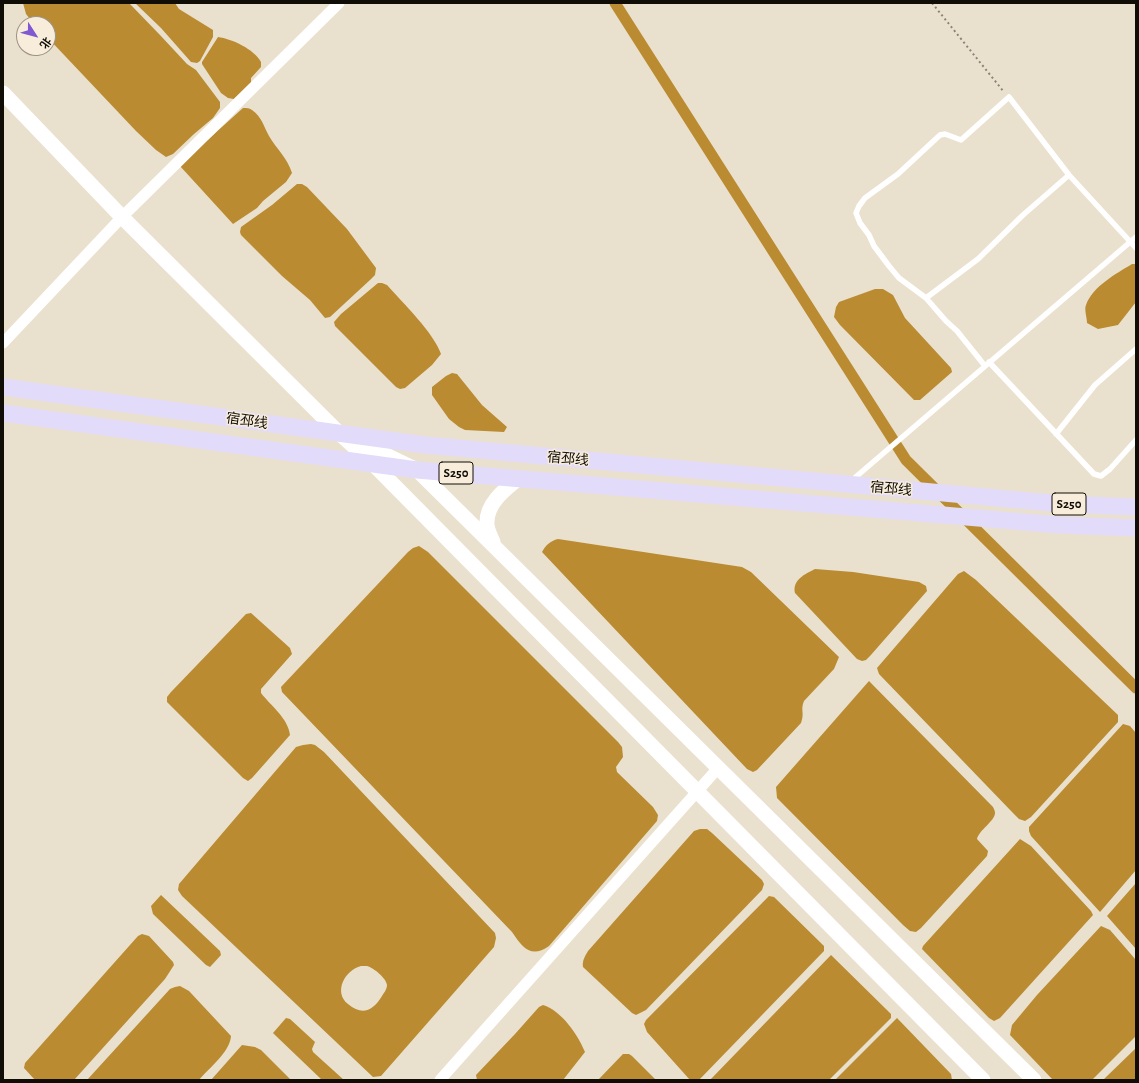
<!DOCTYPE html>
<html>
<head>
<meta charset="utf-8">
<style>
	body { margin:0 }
	#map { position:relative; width:1139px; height:1083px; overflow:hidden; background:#eae0ce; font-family:"Alegreya Sans","Noto Sans SC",sans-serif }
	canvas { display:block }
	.frame { position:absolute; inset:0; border:4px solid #100d07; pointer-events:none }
	.north { position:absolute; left:16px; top:16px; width:40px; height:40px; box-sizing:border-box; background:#f8eddb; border:1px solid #9b9386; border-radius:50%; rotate:126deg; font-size:11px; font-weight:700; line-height:16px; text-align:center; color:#100d07 }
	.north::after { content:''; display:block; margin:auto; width:14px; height:18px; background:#7f58d2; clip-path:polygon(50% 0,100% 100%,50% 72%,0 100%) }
</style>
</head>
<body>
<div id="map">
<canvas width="1139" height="1083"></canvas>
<div class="frame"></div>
<div class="north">北</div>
</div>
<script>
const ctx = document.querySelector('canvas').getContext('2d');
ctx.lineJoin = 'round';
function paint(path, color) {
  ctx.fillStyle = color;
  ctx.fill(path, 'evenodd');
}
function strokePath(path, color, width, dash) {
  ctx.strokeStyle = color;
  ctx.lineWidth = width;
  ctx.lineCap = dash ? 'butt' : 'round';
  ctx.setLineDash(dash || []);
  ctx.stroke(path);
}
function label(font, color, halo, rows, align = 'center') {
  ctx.font = font + ' "Alegreya Sans","Noto Sans SC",sans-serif';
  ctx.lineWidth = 3;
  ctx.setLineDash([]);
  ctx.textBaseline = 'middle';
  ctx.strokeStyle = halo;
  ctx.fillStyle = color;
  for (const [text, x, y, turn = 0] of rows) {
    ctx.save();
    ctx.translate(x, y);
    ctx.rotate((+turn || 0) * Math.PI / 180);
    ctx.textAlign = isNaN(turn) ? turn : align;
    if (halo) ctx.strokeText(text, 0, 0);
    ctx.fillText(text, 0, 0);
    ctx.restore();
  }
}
paint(new Path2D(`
	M23 3H129L160 35 187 64 196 70 220 102V108L213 118 194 134 173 154 166 157 156 150 136 131 48 38V24H34L26 14Z
	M135 3H175L179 9 213 30V37L200 61 197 63 191 62 161 28Z
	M218 37C232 39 254 49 261 62V67L251 78V83L234 99 228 98 221 93 202 64V62Z
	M243 108C247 108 249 108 252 110 262 117 264 127 269 136 276 148 288 159 292 173L286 182 263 201 257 208 233 224 180 166 182 163Z
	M297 184H302L307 187 347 229 376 268 375 275 370 280 330 317 325 318 310 300 282 276 241 235 240 232 241 227 272 205Z
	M1132 264H1136V302L1118 325 1098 329 1087 323C1087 318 1084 309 1086 305 1093 286 1116 274 1132 264Z
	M378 283H382L387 285C403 303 434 333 441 354L432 365 405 388 400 389 396 387 335 326 334 322 341 314Z
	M875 289H883L893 295 905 318 951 368 952 372 920 400H914L840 325 834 317 836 307 839 302Z
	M452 373 457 374 482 405 507 427 504 432 465 430 459 427 449 419 432 395V387L446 376Z
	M558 539 742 567 751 572 839 657 834 669 804 701C800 711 805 712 801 723L757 770 753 772 747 769 542 552C546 545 550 541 558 539Z
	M419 546 428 552 618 742 622 747 623 757 616 767 617 772 653 807 658 815 657 821 549 946C531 959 522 947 512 932L282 692 281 687 408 552 413 548Z
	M815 569 853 572 919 582 926 586 927 591 870 656 866 660 862 661 857 659 795 593C792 580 805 574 815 569Z
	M964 571 976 580 1118 715V722L1031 817 1025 821 1019 819 1013 813 879 674 877 668 958 574Z
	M251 613 290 648 292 654 261 689V693C271 706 288 718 290 735L252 778 248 781 243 778 167 702V697L171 692 246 614Z
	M869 681 993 807C994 809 995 811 995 813 995 821 979 830 977 839L988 851 987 856 921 928 916 932 910 931 903 925 777 798 776 787Z
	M1123 724 1130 726 1136 733V870L1100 912 1031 836 1029 831V827Z
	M311 744 315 745 324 752 495 933 496 938 494 947 381 1076 373 1077 182 896 178 890 179 884 296 747 303 745ZM361 966C363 966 365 966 367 966 374 968 386 978 387 985 387 989 384 993 382 996 373 1011 362 1016 348 1004 333 992 345 970 361 966Z
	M700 829H707L712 833 762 880 764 884 762 890 646 1010 636 1015 632 1013 583 967C582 961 585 956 588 951L694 831Z
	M1020 839 1031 846 1091 911 1093 915 1000 1018 994 1021 989 1018 922 949 923 946Z
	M1136 883V949L1107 916Z
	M161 895 220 951 221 955 210 967 206 965 153 914 151 906Z
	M769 896 774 897 824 946V951L699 1080H690L647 1032 644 1024 646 1020Z
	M1101 926 1110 930 1136 960V1036L1092 1080H1053L1010 1035 1012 1025 1037 995Z
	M142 934 149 936 173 962 174 965 165 979 74 1080H35L24 1068 25 1063 138 936Z
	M831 955 891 1014V1018L829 1080H710Z
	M180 986 189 991 231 1036C230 1052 209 1068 199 1080H87L170 989 175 987Z
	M543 1005C562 1011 578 1035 585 1052L563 1080H477L476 1075 515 1034 539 1007Z
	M286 1018 290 1019 315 1042 312 1049 313 1052 344 1080H322L275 1035 273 1033Z
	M897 1018 951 1074 952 1080H835Z
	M242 1045 255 1047 261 1050 291 1080H211Z
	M1136 1048V1080H1103Z
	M623 1054H629L632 1056 656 1080H598Z`), '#ba8b30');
strokePath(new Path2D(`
	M615 3 906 460 1136 688`), '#ba8b30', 11);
strokePath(new Path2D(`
	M932 3 1004 92`), '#8a8377', 2, [2, 3]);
strokePath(new Path2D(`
	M926 298 978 259 1023 215 1069 175
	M989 362 1094 474 1101 476 1110 469 1136 440
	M985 366 957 331 946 321 926 298 899 278 889 266 874 246 869 235 860 223 856 213 859 206 865 198 898 174 940 135 945 134 961 140 1009 97 1069 175 1136 248
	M1056 434 1095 385 1136 349
	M851 481 1136 237`), '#fff', 5.5);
strokePath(new Path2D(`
	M3 343 122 217 339 3
	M440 1080 719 767`), '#fff', 11);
strokePath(new Path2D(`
	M3 93 122 217 340 434 373 464 983 1080
	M353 439 417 470 1034 1080
	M493 542C491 537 487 530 487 524 486 504 504 490 518 479`), '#fff', 15);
strokePath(new Path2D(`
	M3 387 425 445 1062 504 1136 507
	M3 413 417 470 1060 525 1136 528`), '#e2dbfa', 17);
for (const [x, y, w] of [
	[456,473,34],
	[1069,504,34]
]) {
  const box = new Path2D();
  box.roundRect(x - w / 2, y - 11, w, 22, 3);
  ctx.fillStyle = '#f8eddb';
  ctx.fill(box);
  strokePath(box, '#100d07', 1);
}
label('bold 13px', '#100d07', null, [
	["S250",456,473],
	["S250",1069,504]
]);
label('14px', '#100d07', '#f8eddb', [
	["宿邳线",247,421,8],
	["宿邳线",568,459,5],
	["宿邳线",891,489,5]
]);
</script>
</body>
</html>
